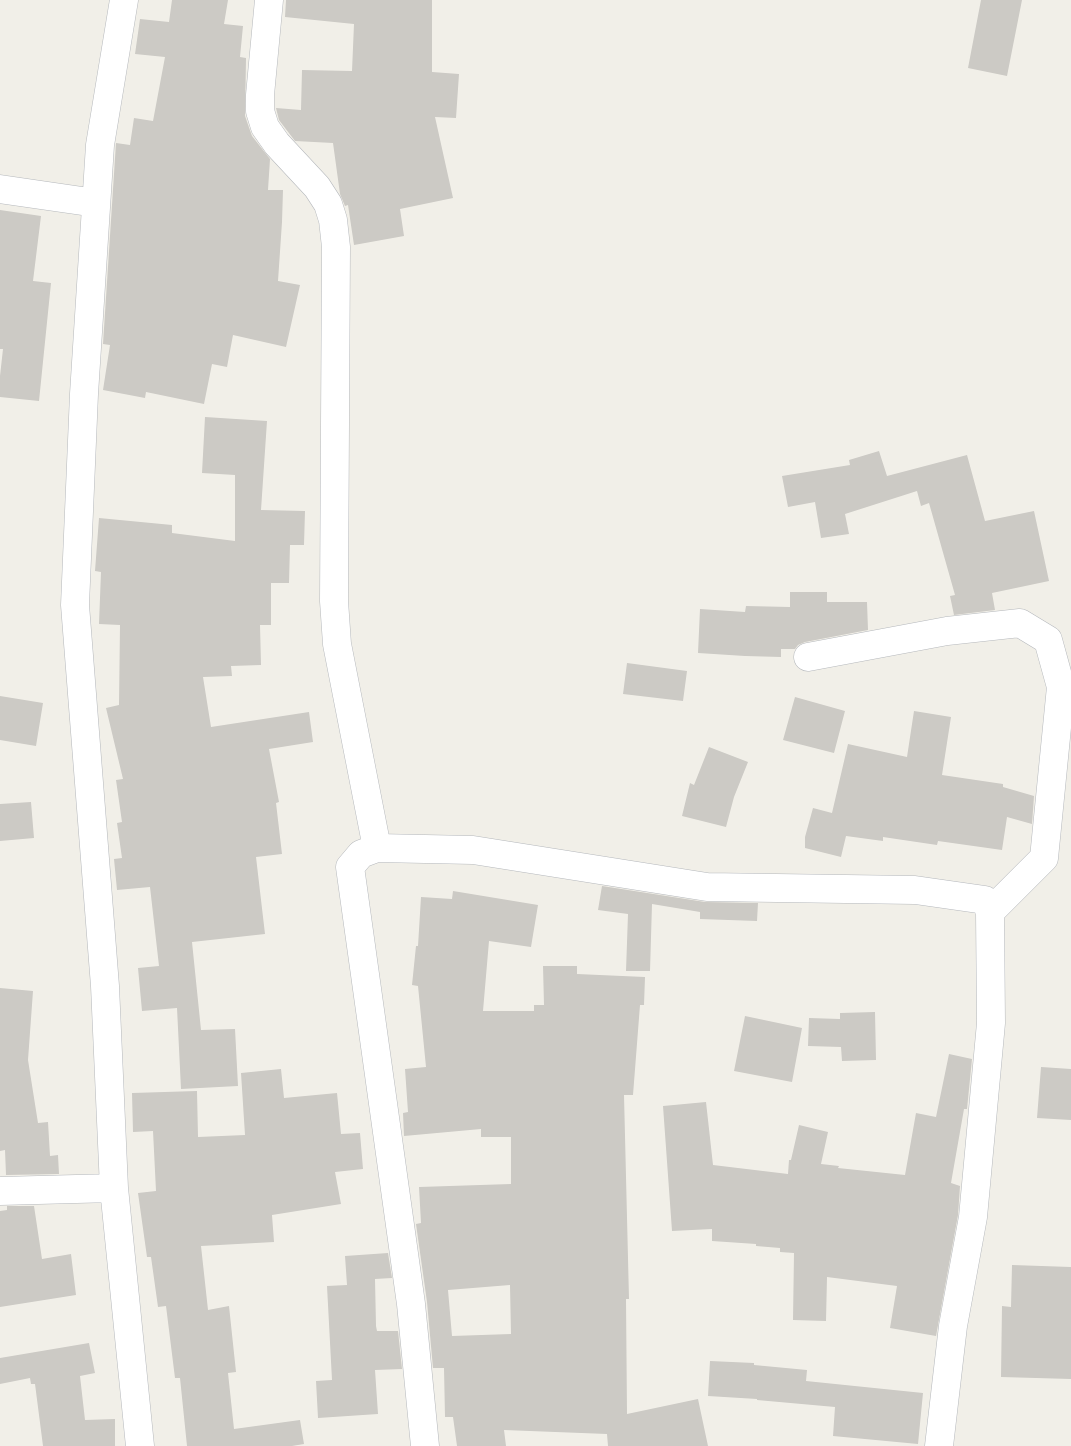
<!DOCTYPE html>
<html>
<head>
<meta charset="utf-8">
<style>
	body { margin:0 }
	canvas { display:block; background:#f1efe8 }
</style>
</head>
<body>
<canvas width="1071" height="1446"></canvas>
<script>
const ctx = document.querySelector('canvas').getContext('2d');
ctx.lineJoin = 'round';
function paint(path, color) {
  ctx.fillStyle = color;
  ctx.fill(path, 'evenodd');
}
function strokePath(path, color, width, dash) {
  ctx.strokeStyle = color;
  ctx.lineWidth = width;
  ctx.lineCap = dash ? 'butt' : 'round';
  ctx.setLineDash(dash || []);
  ctx.stroke(path);
}
paint(new Path2D(`
	M172 0H228L224 24 243 26 240 57 246 58 245 116 252 136 270 159 268 190H283L282 222 278 281 300 285 286 347 233 335 227 367 212 364 204 404 146 392 145 398 103 390 110 345 103 344 116 143 130 145 134 118 153 121 165 57 135 54 140 19 169 22Z
	M286 0H432V72L459 74 456 118 435 117 453 198 400 209 404 236 354 245 348 205 345 206 340 194 333 143 295 141 279 120 276 108 301 110 302 70 352 71 354 24 285 17Z
	M981 0H1022L1007 76 968 68Z
	M0 210 41 216 33 281 51 283 39 401 0 397V376L3 349H0Z
	M205 417 267 421 261 510 305 511 304 545H290L289 583H271V625H260L261 665 231 666 232 676 203 677 211 727 309 712 313 742 269 749 279 802 276 803 282 854 256 857 265 934 192 942 201 1030 235 1029 238 1086 181 1089 177 1008 142 1011 138 968 159 966 150 887 117 890 114 859 122 858 117 823 122 822 116 780 123 779 106 708 119 705 120 625 99 624 101 572 95 571 99 518 172 525V533L235 541V475L202 473Z
	M879 451 887 476 967 455 985 521 1034 511 1049 581 992 593 995 610 954 615 950 596 955 595 929 503 921 506 917 491 845 514 849 534 821 538 815 502 788 507 782 476 850 465 849 460Z
	M790 592H827V602H867L868 630 805 642 798 645 795 649H781V657L745 656 698 653 700 609 745 612 746 606 790 607Z
	M627 663 687 671 683 701 623 694Z
	M0 696 43 703 36 746 0 740Z
	M795 697 845 711 834 753 783 740Z
	M914 711 951 717 942 775 1003 784V787L1034 796 1032 824 1007 817 1002 850 938 841 937 845 883 837V841L846 836 841 857 805 848V837L813 808 832 813 848 744 907 757Z
	M709 747 748 762 734 797 726 827 682 816 690 783 694 785Z
	M31 802 34 838 0 841V804Z
	M602 886 705 902 758 903 757 921 700 919V912L652 904 650 971H626L628 914 598 910Z
	M453 891 538 905 531 947 489 941 483 1011H534V1005H544L543 966H577V974L645 977 644 1005H640L633 1095H624L629 1299H626L627 1414 698 1399 708 1446H608L607 1434 504 1430 506 1446H457L453 1417H445L444 1368H433L427 1302 416 1224 421 1223 419 1187 511 1184V1137H481V1129L404 1136 403 1113 408 1112 405 1069 426 1067 418 986 412 985 416 946H418L421 897 452 899ZM510 1285 511 1334 452 1336 448 1290Z
	M0 988 33 991 28 1060 38 1123 48 1122 50 1156 58 1155 59 1174 6 1175 5 1150 0 1151Z
	M875 1012 876 1060 842 1061 841 1047 808 1046 809 1018 840 1019V1013Z
	M745 1016 802 1028 792 1082 734 1071Z
	M949 1054 972 1059 967 1109H964L951 1183 960 1186 958 1215 936 1336 890 1328 897 1286 827 1277 826 1321 793 1320 794 1253 780 1252V1248L756 1246V1244L712 1241V1229L672 1231 663 1106 706 1102 713 1165 788 1174 789 1160H791L799 1125 828 1132 821 1164 839 1166 838 1168 905 1175 916 1113 936 1117Z
	M1041 1067 1071 1069V1120L1037 1118Z
	M281 1069 284 1098 337 1093 341 1134 360 1133 363 1169 335 1172 341 1204 272 1215 274 1242 201 1246 208 1310 229 1306 236 1372 228 1373 234 1429 300 1420 304 1444 292 1446H187L180 1378H175L166 1306 158 1307 151 1257H147L138 1193 156 1191 153 1131 133 1132 132 1093 197 1091 198 1137 245 1135 241 1073Z
	M7 1206H34L42 1259 71 1254 76 1295 0 1307V1211L7 1210Z
	M388 1253 392 1278 375 1279 376 1326 377 1331H398L402 1369 375 1370 378 1414 318 1418 316 1381 332 1380 327 1286 347 1285 345 1256Z
	M1012 1265 1071 1267V1379L1001 1377 1002 1306 1011 1307Z
	M89 1343 95 1373 80 1376 85 1420 115 1419V1446H43L35 1384H31L30 1378 0 1384V1358Z
	M710 1361 754 1363V1365L807 1370 806 1381 923 1393 918 1444 833 1436 835 1407 757 1400V1399L708 1396Z`), '#cccac5');
const minor = new Path2D(`
	M124 0 100 145 84 394 75 605 105 986 114 1188 140 1446
	M269 0 260 95V111L265 127 277 144 317 187 328 204 333 220 336 247 334 601 337 644 377 848
	M0 189 96 203
	M808 657 947 631 1020 623 1048 640 1061 687 1044 858 990 912
	M0 1191 114 1188
	M425 1446 411 1304 350 867 361 854 377 848 473 850 707 887 915 890 985 900 990 912 991 1023 973 1217 953 1326 939 1446`);
strokePath(minor, '#b5b8bc', 29);
strokePath(minor, '#fff', 28);
</script>
</body>
</html>
